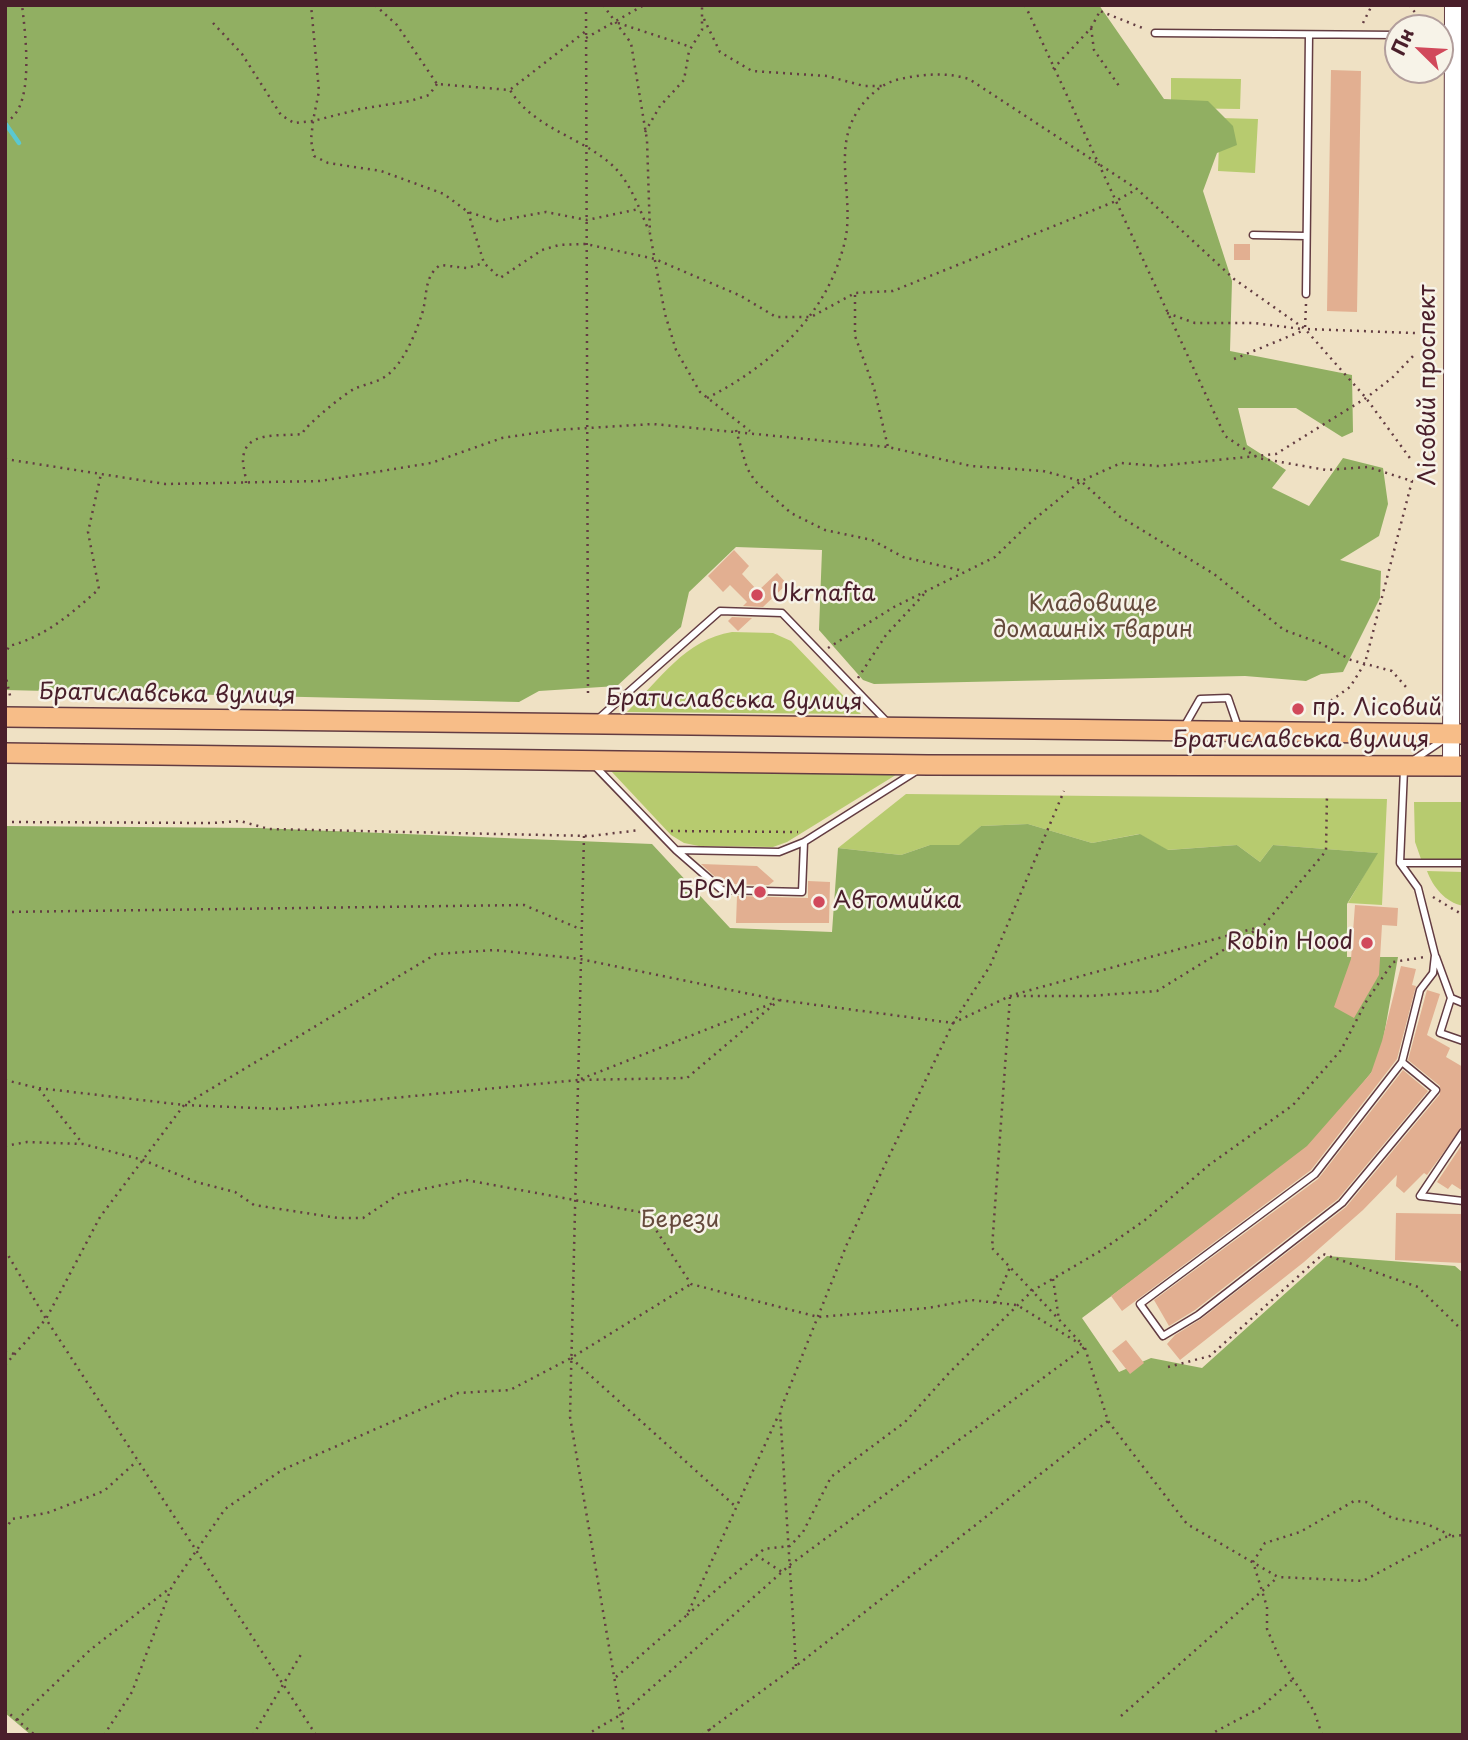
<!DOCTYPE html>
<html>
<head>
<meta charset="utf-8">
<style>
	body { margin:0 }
	#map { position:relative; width:1468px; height:1740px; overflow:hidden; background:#efe1c4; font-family:"Playpen Sans",sans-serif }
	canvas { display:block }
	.frame { position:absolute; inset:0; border:7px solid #4a1f2b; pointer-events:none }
	.north { position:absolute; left:1384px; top:14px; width:70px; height:70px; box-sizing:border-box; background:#f7f3e8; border:2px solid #b29e9c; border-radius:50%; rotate:294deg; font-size:19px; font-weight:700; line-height:28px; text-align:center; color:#4a1f2b }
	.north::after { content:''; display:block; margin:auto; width:24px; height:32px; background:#d1495b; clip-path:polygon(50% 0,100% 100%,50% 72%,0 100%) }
</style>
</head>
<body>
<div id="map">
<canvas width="1468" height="1740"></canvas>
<div class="frame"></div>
<div class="north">Пн</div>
</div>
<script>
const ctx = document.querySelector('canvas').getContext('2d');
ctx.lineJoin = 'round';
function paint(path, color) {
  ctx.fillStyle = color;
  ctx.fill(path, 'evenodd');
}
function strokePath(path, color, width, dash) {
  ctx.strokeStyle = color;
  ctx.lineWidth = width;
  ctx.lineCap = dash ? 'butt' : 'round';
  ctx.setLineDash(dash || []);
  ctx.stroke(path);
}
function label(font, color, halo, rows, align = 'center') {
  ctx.font = font + ' "Playpen Sans",sans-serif';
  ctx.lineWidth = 5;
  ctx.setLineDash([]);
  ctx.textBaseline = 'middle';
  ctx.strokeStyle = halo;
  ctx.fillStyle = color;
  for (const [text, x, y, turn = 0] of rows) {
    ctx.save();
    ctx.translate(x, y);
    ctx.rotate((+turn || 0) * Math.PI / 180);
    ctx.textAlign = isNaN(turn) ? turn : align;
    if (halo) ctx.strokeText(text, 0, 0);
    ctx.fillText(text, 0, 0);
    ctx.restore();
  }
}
paint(new Path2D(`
	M1171 78 1241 79 1240 109 1171 108Z
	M1220 118 1258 119 1255 173 1218 171Z
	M732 632 773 633 791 641 861 714 627 712C659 680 686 639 732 632Z
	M611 771 899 773 787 842 773 847 699 846 684 843 671 835Z
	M906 794 1387 799 1382 905 1348 903 1377 853 1273 845 1260 862 1237 845 1167 850 1139 834 1092 843 1028 824 981 826 960 845H930L901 855 838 848Z
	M1414 802H1463V860L1421 859 1415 842Z
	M1427 871 1463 872V906C1445 902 1433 887 1427 871Z`), '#b7cb6f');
paint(new Path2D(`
	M5 5H1099L1164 99 1208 101 1233 126 1237 145 1217 153 1203 191 1232 281 1230 351 1352 375 1353 432 1342 437 1296 408H1238L1247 445 1286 470 1272 488 1309 506 1343 458 1383 468 1388 504 1379 536 1340 560 1381 571 1380 598 1343 672 1321 674 1306 681 1245 676 874 684 863 680 819 630 822 550 736 547 689 592 681 627 617 686 539 691 519 702 5 690Z
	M1028 824 1092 843 1140 834 1168 850 1237 845 1260 862 1273 845 1378 853 1347 904V957H1398L1379 1063 1312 1146 1082 1318 1119 1372 1151 1358 1202 1368 1327 1256 1455 1266 1463 1273V1735H31L5 1713V826L258 828 652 844 730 928 832 932 838 848 901 855 930 845H959L981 826Z`), '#91af62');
strokePath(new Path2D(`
	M5 123 19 143`), '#5bc8d1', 4.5);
paint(new Path2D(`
	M1331 70 1361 71 1357 312 1327 311Z
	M1234 244H1250V260H1234Z
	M734 550 749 566 742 574 758 591 777 573 787 584 763 607 743 606 747 602 730 585 723 592 708 576Z
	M732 617 752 618 738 631 728 621Z
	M701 864 757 866 774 881 769 885 723 884Z
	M808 881 830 882 829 923H736L737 896 808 898Z
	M1355 905 1398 908 1397 926 1382 925 1379 975 1354 1018 1334 1007 1351 959Z
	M1401 966 1416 969 1412 985 1416 986 1397 1059 1311 1170 1122 1311 1111 1296 1307 1146 1371 1073 1382 1041Z
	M1427 990 1440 994 1427 1035 1450 1048 1446 1057 1463 1067V1126L1427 1175 1424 1173 1404 1193 1396 1186 1397 1175 1363 1210 1304 1262 1180 1360 1167 1344 1175 1335 1201 1319 1346 1207 1440 1094V1086L1408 1060Z
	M1403 1070 1428 1091 1338 1199 1195 1310 1169 1326 1154 1300 1318 1179Z
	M1463 1143V1191L1452 1184 1448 1189 1437 1182Z
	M1396 1213 1463 1214V1263L1395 1260Z
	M1126 1340 1144 1363 1130 1374 1112 1351Z`), '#e2af91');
const service = new Path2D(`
	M1155 33 1398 35
	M1253 235 1306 236
	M1306 294 1309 35
	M598 719 720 611 782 613 888 723
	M1184 727 1200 699 1228 698 1238 727
	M1415 759 1443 740
	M593 764 676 850 779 852 804 842 918 770
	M676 850 722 890 802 892 804 842
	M1400 863H1463
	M1436 957 1451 998 1440 1033 1463 1041
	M1451 998 1463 1003
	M1402 1062 1436 1090 1342 1203 1198 1315 1163 1336 1140 1304 1315 1174 1402 1062 1420 990 1433 973 1435 955 1418 888 1400 863 1404 769
	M1463 1132 1420 1196 1463 1201`);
const tertiary = new Path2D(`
	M1451 766 1453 5`);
const primary = new Path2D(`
	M5 717 1463 734
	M5 753 928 765 1463 766`);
strokePath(service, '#633c42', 9);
strokePath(tertiary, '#633c42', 18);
strokePath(primary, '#633c42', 22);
strokePath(new Path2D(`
	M375 5 397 25 437 84 510 90C533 128 579 136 611 164 630 181 639 208 649 231
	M586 5 588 695
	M603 5 631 43 647 140 650 234 665 314 676 350 700 392 750 431
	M1025 5 1225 436 1258 458 1326 470 1368 467 1412 481 1365 663 1350 687 1315 712
	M1100 5V11L1145 29
	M1409 5 1418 16
	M704 19 720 52 752 71 827 76 864 86H882
	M213 23 242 54 281 115 294 123 313 121 319 91 311 5
	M618 23 691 47
	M1363 23 1372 5
	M1091 28 1094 50 1119 86
	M586 38 644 5
	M1053 69 1091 28 1100 11
	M437 84 429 95 410 101 360 109 313 121 311 140 314 156 328 163 381 171 444 194 468 212 497 221 546 212 587 220 639 209
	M511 89 586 31
	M5 122C36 110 25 32 22 5
	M645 132 660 106 684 80 689 51 702 30V5
	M468 212 484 263 500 278 542 250 559 245 586 244 655 259 741 296 776 317H811L855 293 893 291 1116 201 1137 189
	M855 295V336L874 388 888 447
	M1306 304 1305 329 1416 333
	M1167 313 1195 323H1254L1302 329
	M1234 359 1302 331
	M707 398C763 370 817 324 838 264 842 253 846 240 847 228 851 181 830 136 869 97 878 88 887 82 900 79 923 74 946 72 969 79L1137 189 1234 279 1305 329 1366 398 1412 461
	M736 430 747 468 755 481 791 513 825 530 872 540 903 557 964 571
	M5 459 165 484 320 481 431 463 502 438 555 430 653 424 888 447 971 466 1043 471 1081 481 1119 516 1214 574 1284 630 1320 643 1351 660 1392 671 1406 687
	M246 483C246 476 243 467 243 461 243 429 282 437 302 434 305 426 344 394 354 389 367 383 380 383 392 371 406 357 416 332 422 314 428 295 423 278 440 265L467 268 484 263
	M828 648 894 607 995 557 1031 522 1081 481 1121 463 1158 466 1276 454 1366 398 1392 378 1414 355
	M5 656 9 646C45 637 71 614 99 589L88 532 101 474
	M5 673 11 700
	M858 678 886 635 925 593
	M5 822 213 823 240 821 269 829 591 836 640 830
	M671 831 798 832
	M584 836 570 1417 624 1735
	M1433 897 1463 915
	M5 912 524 905 580 929
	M1016 994 1259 927
	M1010 997 992 1248 1081 1343
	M581 1079 776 1002
	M5 1080 38 1088 184 1105 280 1109 578 1080 687 1078 779 1000
	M39 1089 83 1144
	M5 1146 27 1142 83 1144 143 1160 196 1182 235 1192 254 1205 338 1218H363L399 1194 466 1180 645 1213 691 1284 818 1317 928 1308 971 1300 1017 1305 1085 1347
	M5 1250 46 1319 316 1735
	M1053 1279 1059 1320
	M995 1303 1010 1267
	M1085 1348 1108 1421 1187 1524 1278 1577 1363 1581 1445 1537 1463 1535
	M5 1352 15 1354
	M571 1358 735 1506
	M5 1365 46 1319 100 1217 184 1105 436 954 495 950 580 959 779 1000 953 1023 1010 996H1089L1157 991 1264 925 1326 851 1327 794
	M1168 1367 1210 1356 1323 1254 1418 1287 1463 1331
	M5 1530 12 1519 47 1513 104 1491 137 1461
	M756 1555 782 1572
	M687 1615 764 1549 790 1546 803 1532 831 1477 905 1422 949 1373 1032 1291 1102 1250 1145 1220 1209 1165 1293 1105 1341 1050 1366 1002 1393 962 1425 957
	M796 1666 780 1411 847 1244 953 1023 990 966 1064 791
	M616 1677 687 1615 779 1414
	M5 1710 35 1735
	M1121 1716 1278 1577
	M17 1720 90 1650 170 1588
	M709 1729 715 1735
	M104 1735 132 1692 172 1586 225 1509 282 1470 458 1393 510 1390 571 1358 691 1284
	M253 1735 303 1651
	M586 1735 622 1714 791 1564 1085 1347
	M702 1735 796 1666 1108 1421
	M1209 1735 1260 1708 1293 1679
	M1322 1735 1314 1711 1280 1659 1267 1629V1607L1253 1562 1265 1543 1300 1532 1354 1501 1366 1502 1392 1518 1427 1524 1452 1536`), '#633c42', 2.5, [2, 5]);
strokePath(service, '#fff', 6);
strokePath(tertiary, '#fff', 16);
strokePath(primary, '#f7bd88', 19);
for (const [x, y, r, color] of [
	[757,595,7,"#d1495b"],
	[1298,709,7,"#d1495b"],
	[760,892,7,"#d1495b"],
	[819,902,7,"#d1495b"],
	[1367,943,7,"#d1495b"]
]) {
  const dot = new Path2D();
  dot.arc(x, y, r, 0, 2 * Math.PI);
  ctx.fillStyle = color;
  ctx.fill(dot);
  strokePath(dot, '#f7f3e8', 2.5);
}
label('23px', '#4a1f2b', '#f7f3e8', [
	["Лісовий проспект",1429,385,-90],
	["Братиславська вулиця",167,695,1],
	["Братиславська вулиця",734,701,1],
	["Братиславська вулиця",1301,741]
]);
label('23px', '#4a1f2b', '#f7f3e8', [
	["Ukrnafta",771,595],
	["пр. Лісовий",1312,709],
	["БРСМ",746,892,"right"],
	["Автомийка",833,902],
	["Robin Hood",1353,943,"right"]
], 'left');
label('23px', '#654a3c', '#f7f3e8', [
	["Кладовище",1093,605],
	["домашніх тварин",1093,631],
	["Берези",680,1221]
]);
</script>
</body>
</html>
